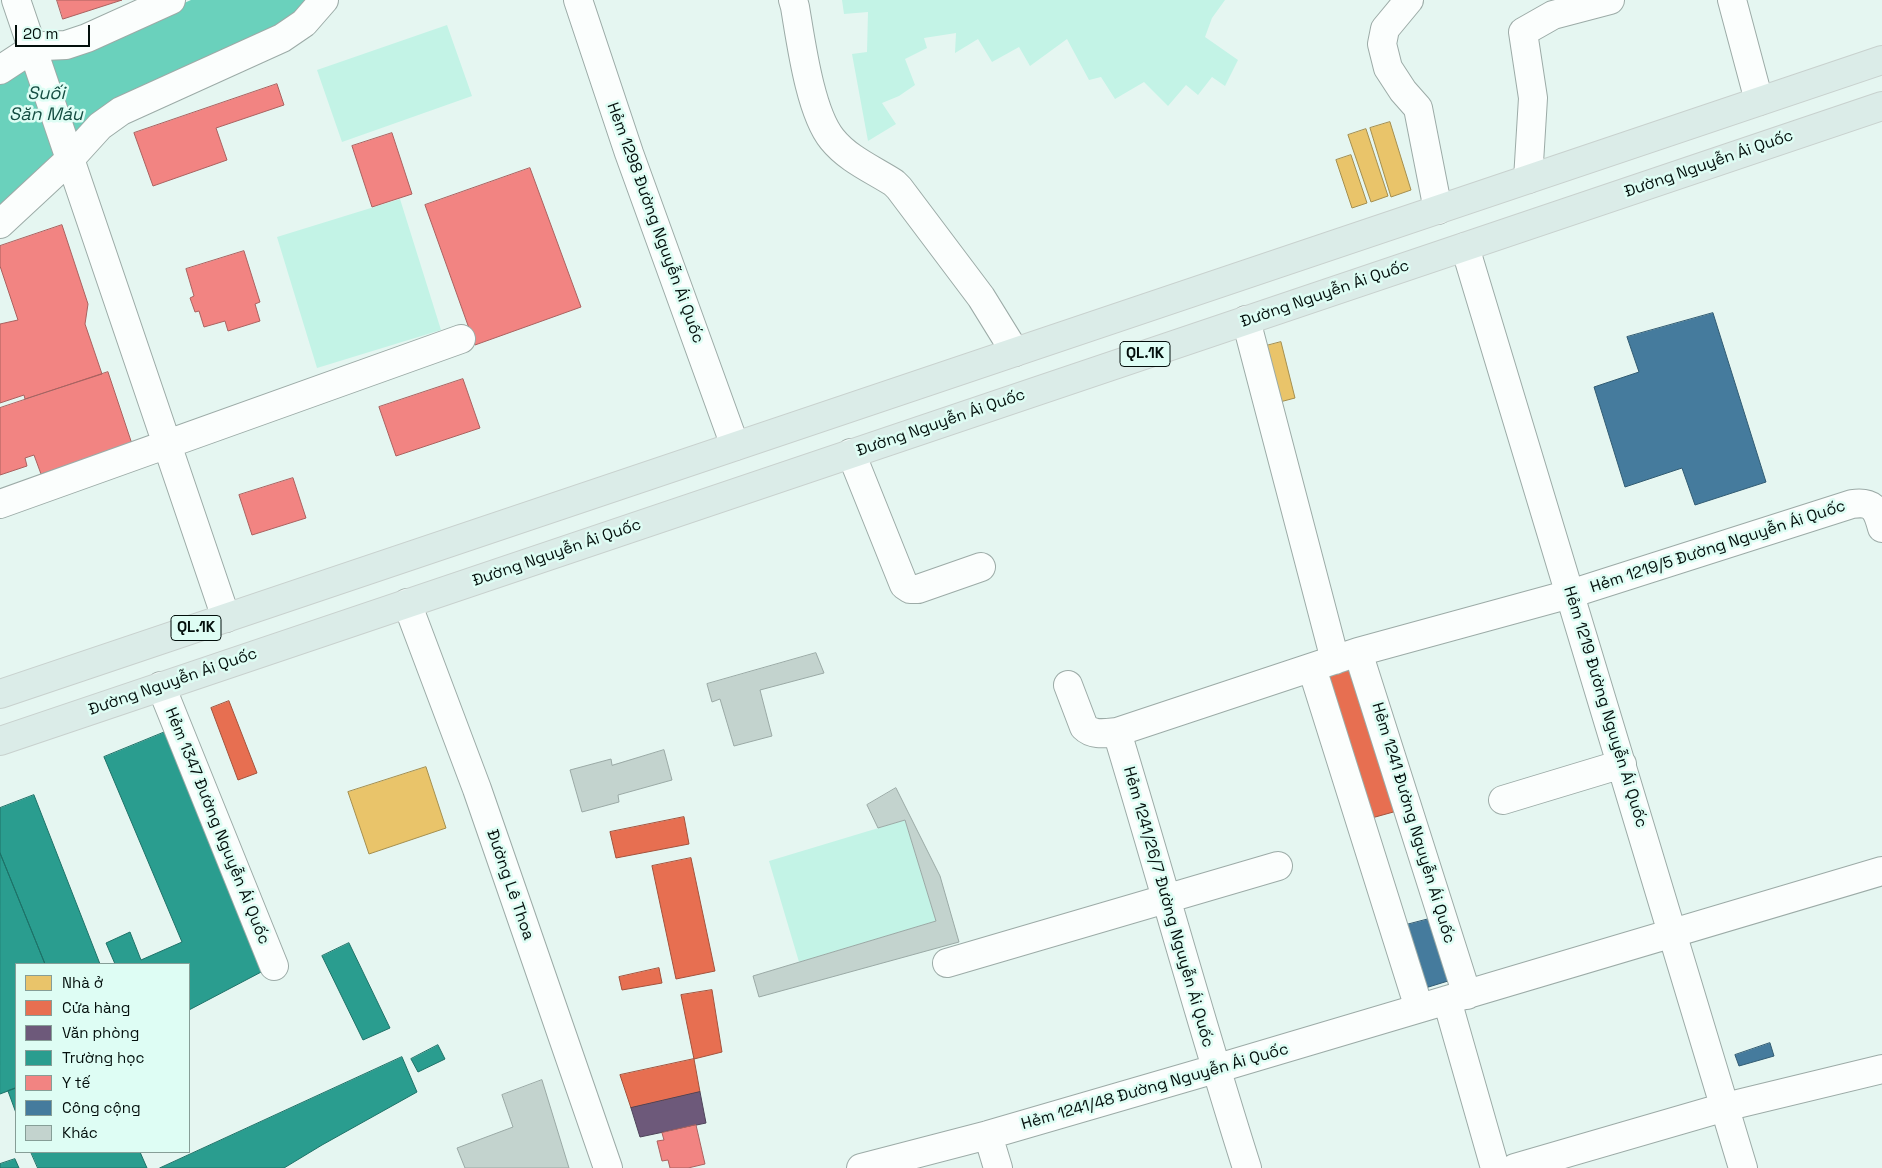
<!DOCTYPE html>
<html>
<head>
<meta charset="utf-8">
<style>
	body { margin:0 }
	#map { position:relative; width:1882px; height:1168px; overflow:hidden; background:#e5f6f1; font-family:"Space Grotesk",sans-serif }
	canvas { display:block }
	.legend { position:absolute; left:15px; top:963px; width:175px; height:190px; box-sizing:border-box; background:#defdf4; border:1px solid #869e97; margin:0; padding:6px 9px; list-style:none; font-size:15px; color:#030f0c }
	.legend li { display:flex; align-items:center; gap:10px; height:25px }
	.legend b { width:25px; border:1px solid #869e97 }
	.scale { position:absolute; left:15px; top:25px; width:75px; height:22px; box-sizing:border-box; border:2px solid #030f0c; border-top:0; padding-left:6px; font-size:15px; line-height:18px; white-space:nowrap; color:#030f0c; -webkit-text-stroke:4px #defdf4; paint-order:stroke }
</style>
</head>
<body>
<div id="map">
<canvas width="1882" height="1168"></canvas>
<ul class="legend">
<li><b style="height:14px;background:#e9c46a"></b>Nhà ở</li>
<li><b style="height:14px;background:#e76f51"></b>Cửa hàng</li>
<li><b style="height:14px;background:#6d597a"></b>Văn phòng</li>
<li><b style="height:14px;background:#2a9d8f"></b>Trường học</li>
<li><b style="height:14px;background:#f28482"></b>Y tế</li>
<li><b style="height:14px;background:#457b9d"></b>Công cộng</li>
<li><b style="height:14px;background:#c3d3ce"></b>Khác</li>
</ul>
<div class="scale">20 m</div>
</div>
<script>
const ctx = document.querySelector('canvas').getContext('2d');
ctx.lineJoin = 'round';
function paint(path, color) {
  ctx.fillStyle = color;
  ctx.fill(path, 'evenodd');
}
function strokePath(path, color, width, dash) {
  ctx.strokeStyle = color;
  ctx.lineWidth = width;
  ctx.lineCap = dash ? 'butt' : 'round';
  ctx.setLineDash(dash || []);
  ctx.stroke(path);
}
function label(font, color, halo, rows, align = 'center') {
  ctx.font = font + ' "Space Grotesk",sans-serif';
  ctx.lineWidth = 5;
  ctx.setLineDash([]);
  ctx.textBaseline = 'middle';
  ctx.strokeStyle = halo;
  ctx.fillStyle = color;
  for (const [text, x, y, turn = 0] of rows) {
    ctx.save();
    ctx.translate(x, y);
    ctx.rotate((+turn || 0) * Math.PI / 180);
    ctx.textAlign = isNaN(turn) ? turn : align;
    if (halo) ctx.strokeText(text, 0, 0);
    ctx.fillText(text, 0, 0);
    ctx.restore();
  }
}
paint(new Path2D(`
	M842 0H1225L1212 18 1205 37 1238 60 1225 86 1212 77 1198 95 1186 85 1168 106 1144 82 1115 99 1101 77 1089 80 1067 39 1030 66 1019 47 992 62 978 39 955 53 956 33 924 38 927 48 905 59 915 85 899 96 882 103 896 124 868 141 852 54 867 52 868 12 844 14Z
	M447 25 472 96 342 142 317 70Z
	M400 199 441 330 317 368 277 237Z
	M905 820 936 921 799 962 769 861Z`), '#c3f3e6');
paint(new Path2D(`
	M191 0H313L299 16 60 151 49 159 0 209V84L2 81 21 65 71 53Z`), '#6ad1bc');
const homes = new Path2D(`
	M1390 122 1411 190 1391 197 1370 128Z
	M1366 129 1388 196 1371 202 1348 135Z
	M1351 155 1367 203 1352 208 1336 160Z
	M1281 342 1295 398 1276 403 1262 347Z
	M426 767 446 828 369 854 348 792Z`);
paint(homes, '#e9c46a');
strokePath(homes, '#a48e4e', 1);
const shops = new Path2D(`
	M1353 663 1397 811 1368 819 1322 673Z
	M229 701 257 773 238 780 211 708Z
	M684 817 689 844 616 858 610 832Z
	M691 858 715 971 676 979 652 866Z
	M659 968 662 983 622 990 619 977Z
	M712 990 722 1052 694 1059 681 995Z
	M694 1059 700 1092 631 1108 620 1075Z`);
paint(shops, '#e76f51');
strokePath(shops, '#a3523c', 1);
const offices = new Path2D(`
	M700 1092 706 1123 640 1137 631 1108Z`);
paint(offices, '#6d597a');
strokePath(offices, '#4d4359', 1);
const schools = new Path2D(`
	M170 730 265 970 189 1010V964H115L106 943 130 932 141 960 182 942 104 757Z
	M34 795 100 964H45L0 853V808Z
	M0 853 45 964H16V1088L0 1094Z
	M349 943 390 1028 363 1040 322 956Z
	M438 1045 445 1059 418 1072 411 1059Z
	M402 1057 417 1092 322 1145 284 1168H160Z
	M16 1088V1113L8 1091Z
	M31 1152H140L147 1168H38Z
	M15 1159 19 1168H0V1164Z`);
paint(schools, '#2a9d8f');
strokePath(schools, '#1e7268', 1);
const health = new Path2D(`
	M57 0H122L63 19Z
	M277 84 284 105 216 128 227 160 153 186 134 133Z
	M392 133 412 194 372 207 352 146Z
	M530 168 581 307 475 345 425 205Z
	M62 225 88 304 85 324 102 374 25 399 24 395 0 403V324L18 320 0 266V246Z
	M244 251 260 302 255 304 260 321 228 331 225 321 204 327 199 311 195 312 190 298 194 296 186 269Z
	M108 372 132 444 41 474 34 455 25 458 27 466 0 475V408Z
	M463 379 480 428 396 456 379 407Z
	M293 478 306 518 252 535 239 495Z
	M696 1125 705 1164 688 1168H670L668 1160 662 1161 657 1141 664 1140 662 1133Z`);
paint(health, '#f28482');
strokePath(health, '#aa615f', 1);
const public = new Path2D(`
	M1713 313 1766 482 1695 505 1682 468 1625 487 1594 387 1639 372 1627 337Z
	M1429 919 1448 981 1422 989 1402 926Z
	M1770 1043 1774 1056 1739 1066 1735 1055Z`);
paint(public, '#457b9d');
strokePath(public, '#315b72', 1);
const building = new Path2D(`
	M816 653 824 673 760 690 772 736 734 746 720 699 712 702 707 684Z
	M664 750 672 780 618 795 619 802 582 812 570 770 611 759 612 765Z
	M896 788 940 876 959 942 759 997 753 976 936 921 905 820 878 828 867 805Z
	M542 1080 569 1168H465L457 1148 513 1127 502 1095Z`);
paint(building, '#c3d3ce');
strokePath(building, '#9aa9a5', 1);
const minor = new Path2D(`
	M16 0 226 618
	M578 0 629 153 735 446
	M793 0 795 7C801 42 810 112 832 139 848 159 872 169 894 183L899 188 981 297 1015 352
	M1409 0 1385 29 1382 44 1388 68 1403 91 1418 108 1438 210
	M1732 0 1759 101
	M0 70 32 49 44 46 66 45 87 38 171 0
	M1528 179 1533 98 1523 32 1553 15 1610 0
	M0 224 70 159 100 126 121 111 282 38 304 23 324 0
	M1465 247 1743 1168
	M1246 320 1335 660
	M851 453 904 585 910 589H918L981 567
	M0 504 461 339
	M407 603 477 789 608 1168
	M1358 652 1467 995
	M1312 668 1419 1008
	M1068 685 1084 727C1093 736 1106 733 1117 732L1358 652 1570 594 1852 504C1873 501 1877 509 1882 528
	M161 686 274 966
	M1117 732C1161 877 1201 1024 1247 1168
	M1503 800 1622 764
	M947 963 1278 866
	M1447 1000 1495 1168
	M988 1135 998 1168
	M861 1168 988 1135 1215 1069 1882 871
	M1515 1168 1725 1107 1882 1069`);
const major = new Path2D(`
	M0 694 1882 60
	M0 741 1882 106`);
strokePath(minor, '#9caba7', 30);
strokePath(major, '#c8d1ce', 30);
strokePath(minor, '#fbfefd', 28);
strokePath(major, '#dbece8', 28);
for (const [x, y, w] of [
	[1145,354,50],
	[196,628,50]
]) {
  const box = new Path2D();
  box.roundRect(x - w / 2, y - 12.5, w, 25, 4);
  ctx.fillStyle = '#defdf4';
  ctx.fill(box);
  strokePath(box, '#030f0c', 1);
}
label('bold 15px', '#030f0c', null, [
	["QL.1K",1145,354],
	["QL.1K",196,628]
]);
label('16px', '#030f0c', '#defdf4', [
	["Đường Nguyễn Ái Quốc",1709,164,-19],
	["Hẻm 1298 Đường Nguyễn Ái Quốc",655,223,70],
	["Đường Nguyễn Ái Quốc",1325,294,-19],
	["Đường Nguyễn Ái Quốc",941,423,-19],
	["Hẻm 1219/5 Đường Nguyễn Ái Quốc",1718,547,-18],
	["Đường Nguyễn Ái Quốc",557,553,-19],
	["Đường Nguyễn Ái Quốc",173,682,-19],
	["Hẻm 1219 Đường Nguyễn Ái Quốc",1605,707,73],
	["Hẻm 1241 Đường Nguyễn Ái Quốc",1413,823,73],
	["Hẻm 1347 Đường Nguyễn Ái Quốc",217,826,68],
	["Đường Lê Thoa",510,885,71],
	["Hẻm 1241/26/7 Đường Nguyễn Ái Quốc",1168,907,74],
	["Hẻm 1241/48 Đường Nguyễn Ái Quốc",1155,1087,-16]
]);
label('italic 18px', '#154d42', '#defdf4', [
	["Suối",46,94],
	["Săn Máu",46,115]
]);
</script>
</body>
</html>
